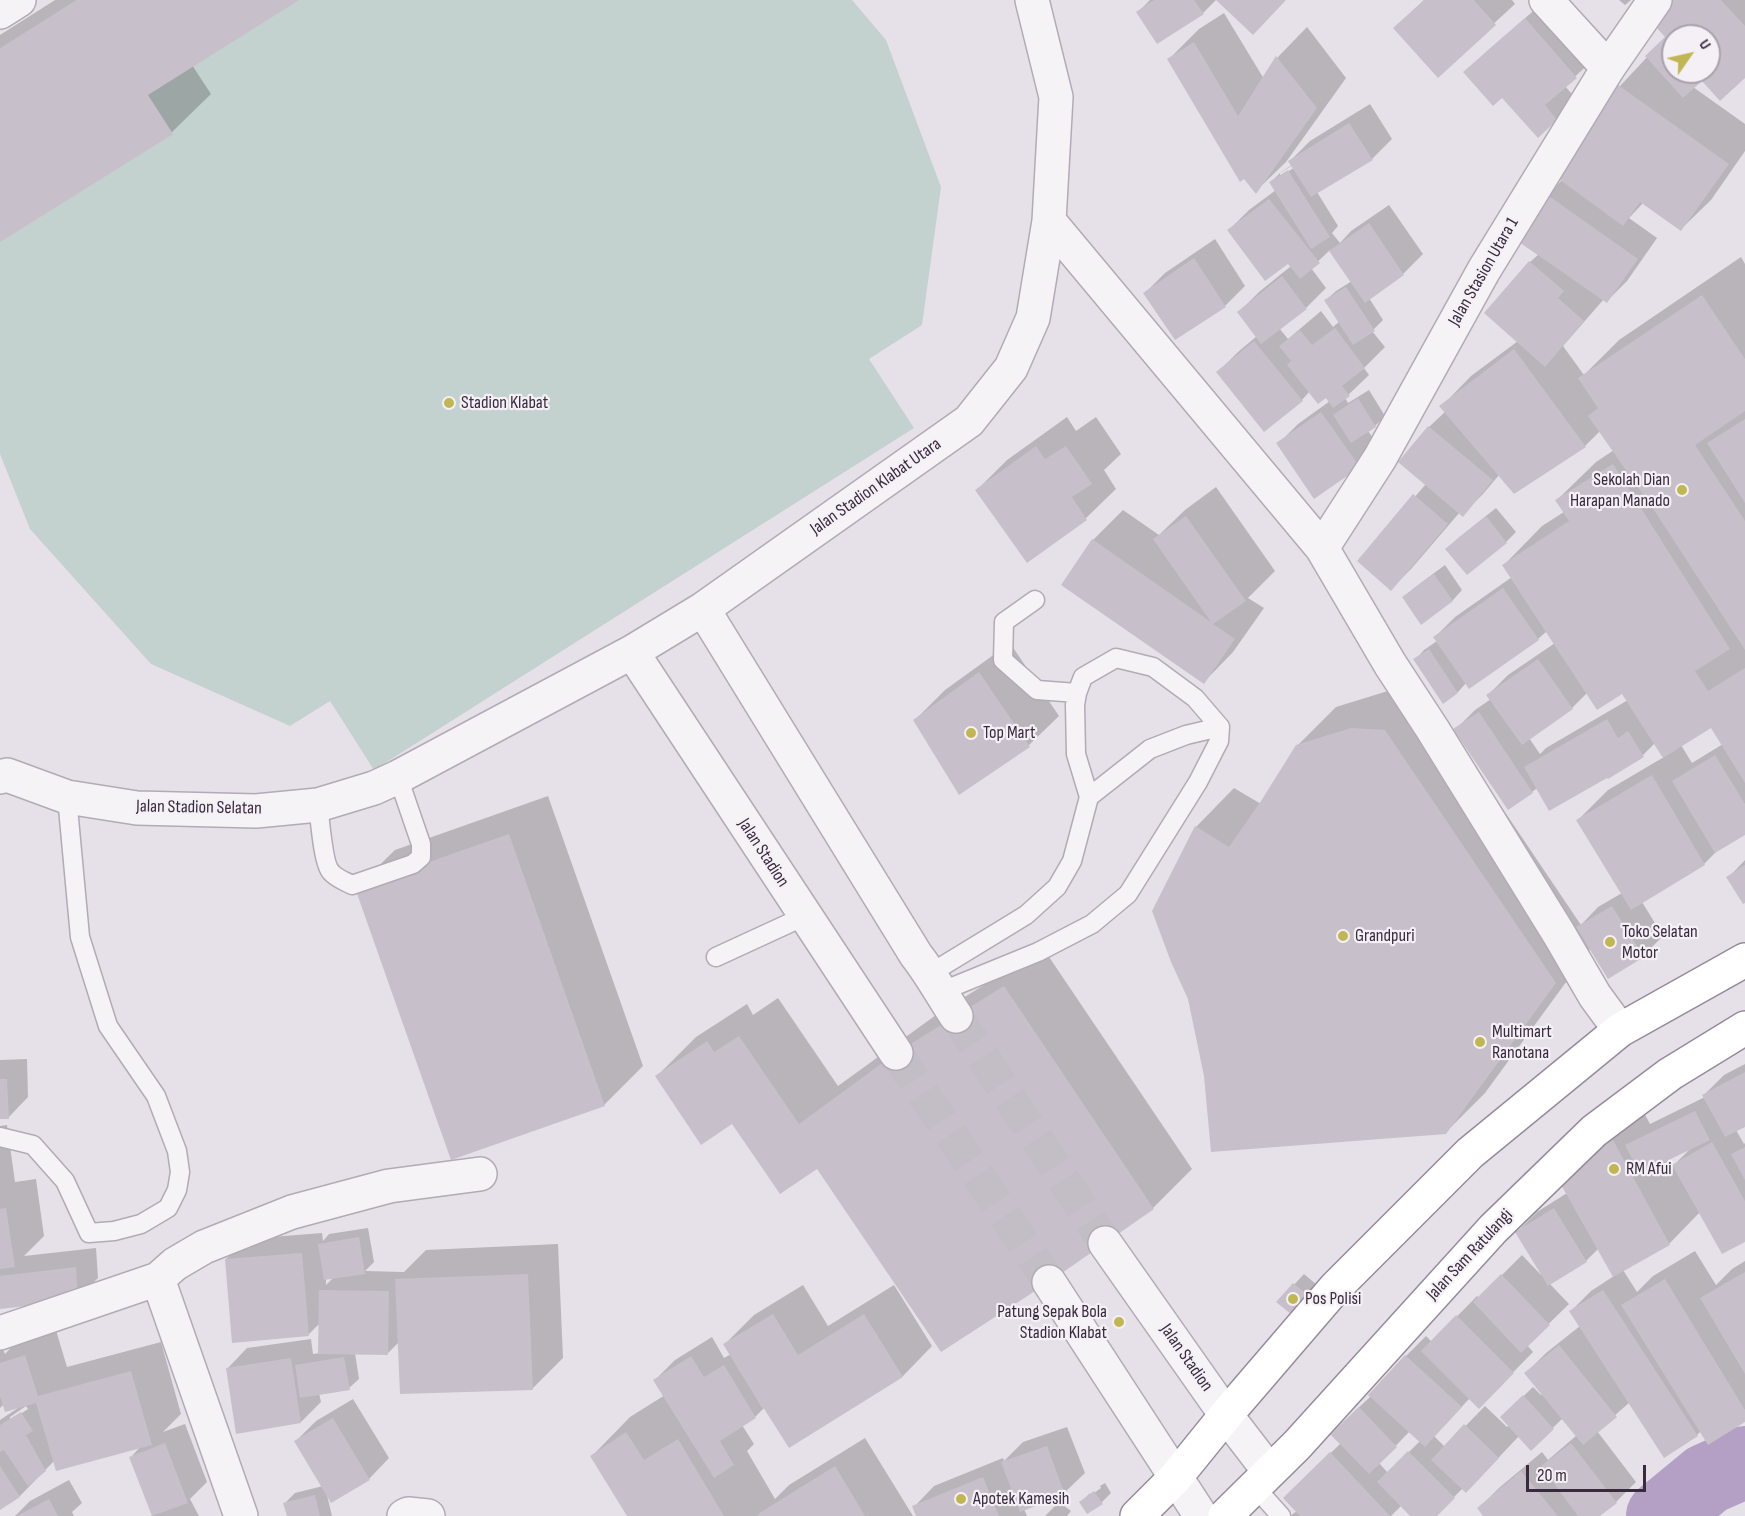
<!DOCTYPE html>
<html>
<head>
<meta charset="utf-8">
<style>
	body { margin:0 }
	#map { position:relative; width:1745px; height:1516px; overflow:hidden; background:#e6e1e8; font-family:"Sofia Sans Condensed",sans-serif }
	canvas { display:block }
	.north { position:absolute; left:1661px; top:24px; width:60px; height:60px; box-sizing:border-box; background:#f4f0f6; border:2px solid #a9a1ac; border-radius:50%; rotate:56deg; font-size:16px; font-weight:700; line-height:24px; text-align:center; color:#392b3e }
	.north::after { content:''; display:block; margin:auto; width:21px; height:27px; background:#c0b753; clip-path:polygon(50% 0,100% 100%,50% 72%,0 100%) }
	.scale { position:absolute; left:1526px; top:1465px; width:120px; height:27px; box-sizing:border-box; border:3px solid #392b3e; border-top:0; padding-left:8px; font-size:18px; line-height:21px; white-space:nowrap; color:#392b3e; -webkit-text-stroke:4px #f4f0f6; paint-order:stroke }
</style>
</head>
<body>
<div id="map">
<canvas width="1745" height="1516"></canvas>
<div class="north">U</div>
<div class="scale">20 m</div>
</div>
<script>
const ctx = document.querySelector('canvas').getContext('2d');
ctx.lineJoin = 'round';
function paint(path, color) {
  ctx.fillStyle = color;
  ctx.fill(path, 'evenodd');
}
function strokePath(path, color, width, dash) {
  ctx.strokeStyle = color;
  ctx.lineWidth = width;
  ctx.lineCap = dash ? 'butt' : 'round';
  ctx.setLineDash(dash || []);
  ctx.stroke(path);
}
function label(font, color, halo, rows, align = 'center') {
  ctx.font = font + ' "Sofia Sans Condensed",sans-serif';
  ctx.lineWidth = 4.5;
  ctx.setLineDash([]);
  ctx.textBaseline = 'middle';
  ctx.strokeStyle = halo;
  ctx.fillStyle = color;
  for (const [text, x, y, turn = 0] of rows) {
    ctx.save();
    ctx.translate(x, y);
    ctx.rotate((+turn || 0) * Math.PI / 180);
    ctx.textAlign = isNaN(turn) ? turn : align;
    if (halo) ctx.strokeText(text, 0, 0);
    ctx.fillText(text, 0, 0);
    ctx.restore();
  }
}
paint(new Path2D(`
	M76 0H852L886 40 941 187 922 325 869 359 914 428 374 770 330 701 290 726 151 664 30 529 0 454V48Z`), '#c3d1cf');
paint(new Path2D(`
	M55 0H296L192 65 211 94 172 132 0 240V35Z
	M1150 0H1216L1203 13 1138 12Z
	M1424 0H1512L1515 4 1438 75 1395 28Z
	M1546 0 1596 57 1565 86 1576 99 1556 119 1502 96 1466 72 1486 52Z
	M1619 0H1631L1625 5Z
	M1668 0H1745V76L1702 79 1693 87 1745 124V151L1711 200 1681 229 1643 203 1629 218 1657 238 1627 281 1607 301 1604 299 1563 346 1584 375 1619 340 1741 257 1745 264V833L1720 848 1704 864 1642 902 1663 936 1643 956 1591 948 1485 1093 1446 1132 1196 827 1234 788 1261 804 1297 746 1336 707 1391 690 1424 692 1581 925 1598 907 1622 893 1578 820 1608 790 1664 757 1655 743 1643 755 1609 777 1537 788 1532 792 1455 730 1475 710 1491 699 1488 695 1508 675 1555 643 1547 631 1538 639 1466 683 1458 692 1443 702 1415 660 1424 650 1437 641 1435 637 1455 617 1512 577 1504 565 1542 526 1564 512 1557 500 1596 462 1614 450 1600 431 1585 446 1499 475 1483 494 1463 514 1460 512 1411 569 1391 589 1359 561 1426 484 1400 462 1429 427 1446 411 1442 406 1471 376 1518 341 1530 262 1539 254 1547 195 1562 180 1574 151 1620 86 1666 37ZM1673 36H1709V72H1673ZM1622 692 1628 700 1546 748 1540 754 1529 738 1572 708 1587 693ZM1712 725 1723 744 1692 763 1681 745Z
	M1224 13 1264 79 1278 57 1307 27 1346 78 1286 162 1256 191 1169 59 1199 29Z
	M1370 104 1392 139 1372 159 1317 192 1338 226 1332 233 1340 243 1351 231 1389 205 1423 254 1403 274 1369 298 1383 320 1372 331 1385 347 1364 368 1369 375 1345 398 1348 403 1369 390 1385 416 1375 426 1368 431 1379 446 1359 466 1278 444 1298 424 1330 401 1327 396 1310 391 1302 400 1218 372 1238 352 1257 336 1239 312 1259 292 1291 266 1288 262 1229 230 1249 210 1276 190 1271 182 1281 172 1292 165 1290 161 1310 141ZM1293 165 1295 167 1280 177V173ZM1330 250 1352 281 1336 291 1326 300 1340 321 1333 327 1321 311 1288 339 1279 328 1306 308 1326 288 1311 268Z
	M1215 239 1245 286 1225 306 1175 338 1145 293 1165 273Z
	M1067 417 1076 431 1096 417 1121 454 1104 470 1116 489 1086 518 1027 561 977 490 1007 460Z
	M1216 487 1275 571 1248 598 1264 608 1233 652 1204 682 1093 540 1123 510 1159 535 1185 510Z
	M1496 508 1516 532 1506 542 1467 573 1447 549 1457 539Z
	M1445 565 1462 590 1453 600 1422 622 1404 597 1414 588Z
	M1010 643 1059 716 1029 745 915 720 945 690Z
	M548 796 643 1066 604 1105 356 888 395 850Z
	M1745 860V901L1728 878Z
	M1043 948 1192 1169 1153 1208 818 1167 732 1122 657 1076 696 1037 747 1004 753 1015 778 998 838 1086 936 1015Z
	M27 1059 28 1097 8 1118H0V1060Z
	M1745 1064V1125L1736 1130 1744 1144 1745 1143V1240L1700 1212 1669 1244 1623 1270 1637 1292 1653 1276 1695 1251 1716 1285 1732 1269 1745 1261V1421L1701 1431 1697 1435 1630 1402 1597 1431 1636 1482 1616 1502 1597 1516H1485L1479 1508 1499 1488 1542 1452 1548 1460 1577 1435 1563 1418 1531 1449 1519 1436 1486 1471 1463 1488 1435 1516H1413L1402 1505 1391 1516H1290L1297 1511 1305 1478 1341 1443 1352 1414 1371 1396 1406 1356 1426 1336 1432 1342 1477 1296 1479 1298 1522 1255 1542 1276 1517 1232 1537 1212 1567 1193 1557 1175 1643 1111 1650 1124 1705 1097 1704 1095 1724 1075ZM1690 1149 1673 1166 1668 1159ZM1598 1249 1614 1276 1591 1291 1571 1311 1580 1326 1546 1353 1526 1373 1543 1393 1541 1395 1533 1387 1502 1417 1509 1425 1507 1427 1485 1406 1445 1447 1434 1436 1470 1398 1479 1407 1533 1352 1527 1345 1569 1304 1549 1283 1586 1261ZM1410 1431 1420 1441 1388 1473 1379 1463Z
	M7 1125 15 1182 36 1179 44 1236 24 1256 96 1248 98 1278 78 1298 0 1308V1126Z
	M368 1228 374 1262 365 1271 404 1272 426 1250 558 1244 563 1358 533 1388 399 1342 387 1354 355 1353 359 1379 349 1388 319 1393 321 1402 301 1422 227 1369 247 1348 311 1339 313 1354 320 1353V1323L309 1334 226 1259 246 1239 322 1233 323 1241 329 1234ZM334 1277 326 1285V1278Z
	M1304 1274 1317 1285 1301 1304 1278 1302Z
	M803 1285 828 1326 894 1285 932 1346 903 1376 789 1446 765 1407 755 1417 742 1425 754 1444 747 1451 775 1499 789 1485 865 1438 913 1516H628L592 1456 630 1417 665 1395 655 1380 675 1360 712 1337 724 1358 731 1354 724 1345 754 1315Z
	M55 1327 67 1367 161 1342 181 1414 163 1432 185 1424 207 1482 190 1499 199 1516H150L153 1515 131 1457 141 1446 54 1461 20 1496 0 1508V1420L18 1408 4 1404 0 1408V1348L2 1347 5 1354 22 1336ZM26 1406 28 1409 10 1421V1417Z
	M353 1399 389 1458 369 1479 327 1495 332 1516H288L285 1503 295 1493 323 1486 296 1441 316 1421Z
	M1067 1427 1085 1473 1064 1493 1024 1509 1027 1516H918L914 1507 934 1486 1003 1458 1004 1461 1023 1442Z
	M69 1480 82 1503 72 1512 74 1516H15L30 1501Z
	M1105 1483 1111 1493 1102 1502H1081L1090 1493V1496L1101 1488 1100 1486Z
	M1059 1502 1071 1511 1067 1516H1045Z`), '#0003');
strokePath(new Path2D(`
	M1662 1516 1707 1479 1745 1462`), '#b5a0c5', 72);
paint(new Path2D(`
	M76 0H299L148 95 173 134 0 242V48Z
	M1154 0H1194L1204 14 1157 44 1136 12Z
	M1216 0H1286L1253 35Z
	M1424 0H1474L1496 25 1438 78 1393 28Z
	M1668 0H1721L1745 26V78L1720 101 1702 81 1683 98 1645 56 1665 37 1648 18ZM1673 36H1709V72H1673Z
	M1525 18 1577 78 1545 105 1557 120 1538 138 1502 98 1493 106 1463 72Z
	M1194 42 1238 116 1276 56 1317 108 1256 194 1244 179 1240 182 1167 59Z
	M1618 85 1729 164 1681 231 1640 202 1623 226 1556 177 1572 151Z
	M1349 123 1373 160 1311 197 1288 161Z
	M1288 170 1330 237 1311 249 1269 182Z
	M1546 194 1638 259 1607 303 1516 240Z
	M1269 199 1320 263 1300 279 1288 264 1265 281 1227 230Z
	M1369 223 1404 275 1365 303 1329 251Z
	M1194 258 1226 307 1175 340 1143 293Z
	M1529 261 1564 291 1558 298 1584 321 1545 367 1484 313Z
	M1282 276 1307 309 1261 344 1237 312Z
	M1346 287 1375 331 1353 345 1324 300Z
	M1702 295 1745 359V411L1695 445 1745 521V650L1654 510 1588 416 1598 408 1578 378Z
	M1335 328 1365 368 1342 386 1350 396 1333 408 1326 398 1318 404 1287 365 1291 361 1279 346 1300 330 1312 345Z
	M1254 341 1303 401 1264 432 1216 372Z
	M1514 349 1586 447 1514 494 1439 406Z
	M1358 398 1376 427 1351 443 1333 415Z
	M1321 412 1360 467 1314 499 1276 443Z
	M1745 419V503L1707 443Z
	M1428 426 1493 480 1463 517 1398 462Z
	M1036 446 1045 459 1066 446 1092 484 1072 497 1087 520 1027 563 975 490Z
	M1613 464 1730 649 1695 671 1708 691 1745 668V783L1711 728 1663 758 1622 694 1597 710 1502 565 1569 521 1555 500Z
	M1413 494 1448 524 1391 591 1357 561Z
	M1186 516 1246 601 1213 624 1235 639 1204 684 1061 585 1092 539 1211 622 1153 539Z
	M1486 516 1507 543 1467 575 1445 549Z
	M1434 574 1453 601 1421 625 1402 597Z
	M1503 588 1539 640 1469 689 1433 637Z
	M1429 649 1458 693 1443 704 1413 659Z
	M1538 659 1573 709 1522 745 1486 695Z
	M979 672 1030 747 959 795 913 720Z
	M1479 712 1533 793 1508 810 1453 729Z
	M1607 719 1618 738 1628 731 1644 757 1608 779 1607 778 1549 811 1524 767Z
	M1351 728 1385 730 1556 983 1446 1134 1211 1152 1204 1076 1188 999 1171 962 1152 911 1195 826 1229 847 1261 801 1296 745Z
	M1715 755 1745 804V835L1715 853 1672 781Z
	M1652 775 1705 865 1631 910 1576 820Z
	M509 834 605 1106 451 1160 355 888Z
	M1745 865V903L1743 904 1726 877Z
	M1612 906 1644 957 1608 979 1576 927Z
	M1004 986 1154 1209 1049 1282 941 1352 817 1169 780 1194 732 1124 701 1145 655 1076 707 1041 714 1052 739 1036 799 1124 896 1053Z
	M1745 1072V1127L1725 1137 1702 1095Z
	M0 1079H7L9 1119H0Z
	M1695 1111 1710 1140 1640 1174 1625 1145Z
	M1613 1140 1670 1245 1613 1277 1555 1174Z
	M1712 1142 1745 1201V1242L1722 1254 1672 1165Z
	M1745 1147V1180L1731 1154Z
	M6 1208 15 1267 0 1269V1209Z
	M1554 1208 1587 1262 1548 1286 1515 1232Z
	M359 1237 365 1274 324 1280 318 1244Z
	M302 1253 309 1336 232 1343 225 1259Z
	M76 1267 78 1300 0 1309V1276Z
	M1745 1272V1374L1700 1298Z
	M528 1274 533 1390 400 1394 395 1279Z
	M1501 1274 1550 1325 1521 1353 1473 1302Z
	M1665 1279 1745 1410V1422L1708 1445 1621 1305Z
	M1293 1283 1309 1296 1292 1315 1276 1302Z
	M319 1290 389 1291 388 1355 318 1354Z
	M1603 1290 1698 1436 1664 1458 1569 1311Z
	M773 1314 798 1355 864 1314 903 1377 789 1448 763 1407 762 1408 723 1344Z
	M1456 1315 1514 1373 1479 1409 1421 1351Z
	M1559 1345 1617 1417 1583 1445 1524 1373Z
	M25 1355 38 1396 131 1371 152 1445 56 1471 36 1403 5 1412 0 1396V1363Z
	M1405 1355 1462 1407 1425 1447 1368 1395Z
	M691 1356 704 1377 724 1365 756 1418 720 1441 734 1465 714 1478 653 1380Z
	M344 1357 350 1390 300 1398 295 1365Z
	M291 1358 301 1423 236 1434 226 1368Z
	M1523 1395 1554 1429 1531 1451 1500 1417Z
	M1359 1407 1397 1447 1369 1474 1330 1434Z
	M21 1412 33 1431 26 1435 46 1471 28 1486 4 1450 0 1452V1425Z
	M333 1418 370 1480 331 1503 294 1441Z
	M1464 1424 1499 1458 1466 1493 1431 1460Z
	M626 1432 644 1460 678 1439 724 1516H627L590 1456Z
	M165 1443 188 1503 152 1516 129 1457Z
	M1571 1443 1617 1503 1600 1516H1578L1541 1466Z
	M1047 1446 1065 1495 1020 1512 1001 1462Z
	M1408 1451 1455 1498 1437 1516H1410L1377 1482Z
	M1330 1452 1390 1516H1300L1283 1498Z
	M0 1466 20 1497 0 1510Z
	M835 1466 865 1516H759L758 1514Z
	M1521 1471 1558 1516H1483L1477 1508Z
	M983 1477 999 1516H916L912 1506Z
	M1094 1491 1103 1504 1087 1514 1079 1502Z
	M315 1495 320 1516H287L283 1503Z
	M49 1499 58 1516H17Z`), '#c7bfca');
strokePath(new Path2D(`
	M956 1016 1105 1243
	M896 1053 1049 1282`), '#c3bdc6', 33, [33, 16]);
const service = new Path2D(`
	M1035 600 1004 622 1003 660 1037 690 1077 693
	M1089 797 1076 754 1075 705 1077 693 1083 677 1116 658 1153 667 1195 698 1220 727
	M318 805C320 819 323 864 331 872 337 879 345 881 352 885L413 864 421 857V844L398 777
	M716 957 805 916
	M931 973 1026 915 1057 887 1072 861 1089 797 1150 749 1186 735 1220 727 1219 741 1198 782 1128 894 1092 924 1038 952 940 992
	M0 1137 33 1145 65 1181 89 1233 114 1231 141 1224 168 1208 177 1190 180 1172 177 1151 156 1096 108 1026 80 937 67 797
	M1254 1486 1281 1516`);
const minor = new Path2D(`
	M1546 0 1608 68
	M0 12 19 0
	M1049 221 1322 548 1390 664 1433 730 1559 934 1595 996 1620 1030
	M1322 548 1380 458 1484 270 1608 68 1655 0
	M703 609 916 955C931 974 942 995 956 1016
	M632 652 896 1053
	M0 777 7 775 67 797 137 808 256 811 318 805 374 788 398 777 632 652 703 609 969 421 1011 368 1033 318 1049 221 1056 97 1032 0
	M1105 1243 1226 1415 1269 1471
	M158 1279 175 1264 204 1247 292 1212 389 1186 480 1174
	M1049 1282 1201 1516
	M0 1333 158 1279 241 1516
	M404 1516 408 1514 428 1516`);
const trunk = new Path2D(`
	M1137 1516 1175 1478 1226 1415 1335 1288 1470 1153 1620 1030 1745 960
	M1225 1516 1297 1445 1493 1229 1594 1131 1670 1074 1745 1028`);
strokePath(service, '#b2aab5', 21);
strokePath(minor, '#b2aab5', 36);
strokePath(trunk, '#978a9d', 36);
strokePath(service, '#f6f3f7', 18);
strokePath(minor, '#f6f3f7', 33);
strokePath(trunk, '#fff', 33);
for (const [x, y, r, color] of [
	[449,403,6,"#c0b753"],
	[1682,490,6,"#c0b753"],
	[971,733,6,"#c0b753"],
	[1343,936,6,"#c0b753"],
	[1610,942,6,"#c0b753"],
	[1480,1042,6,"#c0b753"],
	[1614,1169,6,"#c0b753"],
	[1293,1299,6,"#c0b753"],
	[1119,1322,6,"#c0b753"],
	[961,1499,6,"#c0b753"]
]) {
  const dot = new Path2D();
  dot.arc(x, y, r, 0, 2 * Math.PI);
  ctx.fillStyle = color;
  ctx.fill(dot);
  strokePath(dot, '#f4f0f6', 2);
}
label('18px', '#392b3e', '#f4f0f6', [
	["Jalan Stasion Utara 1",1484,272,-60],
	["Jalan Stadion Klabat Utara",876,487,-35],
	["Jalan Stadion Selatan",199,808,1],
	["Jalan Stadion",763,853,57],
	["Jalan Sam Ratulangi",1470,1255,-47],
	["Jalan Stadion",1186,1358,55]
]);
label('18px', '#392b3e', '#f4f0f6', [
	["Stadion Klabat",461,403],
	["Sekolah Dian",1670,480,"right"],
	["Harapan Manado",1670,501,"right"],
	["Top Mart",983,733],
	["Toko Selatan",1622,932],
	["Motor",1622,953],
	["Grandpuri",1355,936],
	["Multimart",1492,1032],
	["Ranotana",1492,1053],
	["RM Afui",1626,1169],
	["Pos Polisi",1305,1299],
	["Patung Sepak Bola",1107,1312,"right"],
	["Stadion Klabat",1107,1333,"right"],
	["Apotek Kamesih",973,1499]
], 'left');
</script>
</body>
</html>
